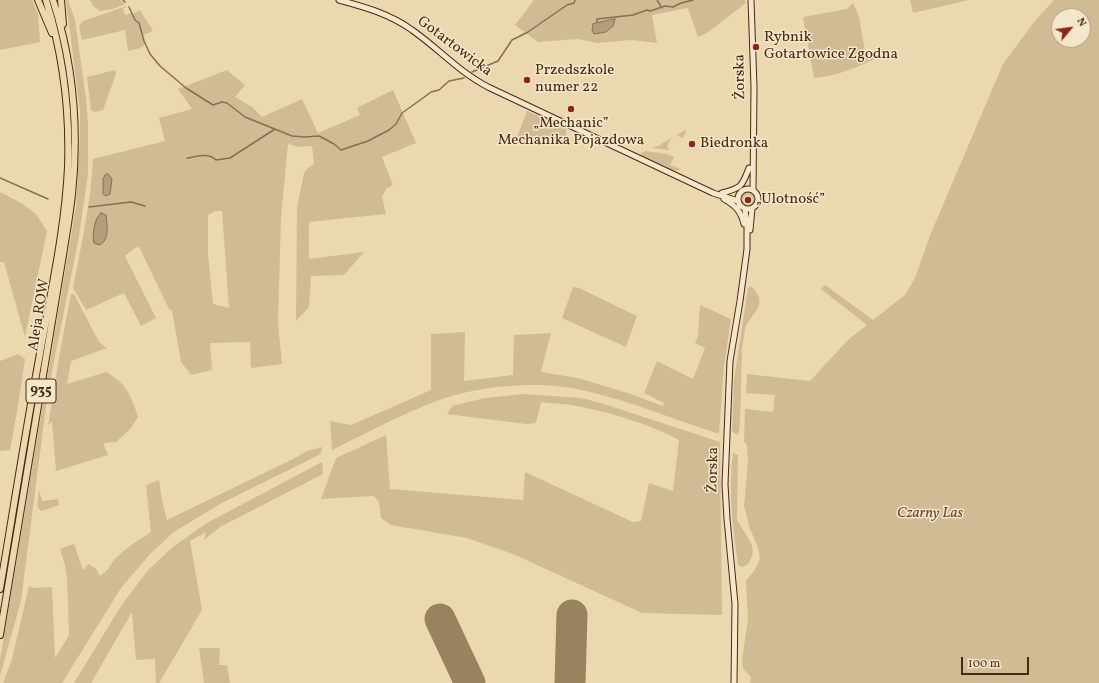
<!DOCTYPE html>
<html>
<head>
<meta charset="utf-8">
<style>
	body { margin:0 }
	#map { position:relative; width:1099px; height:683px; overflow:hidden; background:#ecd8af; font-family:Vollkorn,serif }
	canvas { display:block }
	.north { position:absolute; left:1051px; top:8px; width:40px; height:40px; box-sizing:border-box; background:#f3e6cb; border:1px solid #ae9b81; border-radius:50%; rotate:61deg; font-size:11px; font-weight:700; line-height:16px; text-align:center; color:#462b12 }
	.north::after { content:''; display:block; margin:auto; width:14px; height:18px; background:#8f2418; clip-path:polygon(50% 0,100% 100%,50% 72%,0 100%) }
	.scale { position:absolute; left:961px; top:657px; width:68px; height:18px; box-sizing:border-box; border:2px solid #462b12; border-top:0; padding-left:5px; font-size:12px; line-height:14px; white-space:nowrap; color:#462b12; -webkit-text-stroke:3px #f3e6cb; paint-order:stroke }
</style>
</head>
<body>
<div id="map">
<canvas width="1099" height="683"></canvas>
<div class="north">N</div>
<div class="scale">100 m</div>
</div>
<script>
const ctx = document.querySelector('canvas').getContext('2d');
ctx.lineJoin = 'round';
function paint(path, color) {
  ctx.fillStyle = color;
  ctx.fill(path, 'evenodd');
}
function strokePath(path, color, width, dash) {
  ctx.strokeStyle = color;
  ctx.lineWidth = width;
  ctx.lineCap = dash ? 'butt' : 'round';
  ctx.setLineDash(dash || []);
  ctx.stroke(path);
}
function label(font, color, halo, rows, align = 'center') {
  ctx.font = font + ' Vollkorn,serif';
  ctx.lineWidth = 3;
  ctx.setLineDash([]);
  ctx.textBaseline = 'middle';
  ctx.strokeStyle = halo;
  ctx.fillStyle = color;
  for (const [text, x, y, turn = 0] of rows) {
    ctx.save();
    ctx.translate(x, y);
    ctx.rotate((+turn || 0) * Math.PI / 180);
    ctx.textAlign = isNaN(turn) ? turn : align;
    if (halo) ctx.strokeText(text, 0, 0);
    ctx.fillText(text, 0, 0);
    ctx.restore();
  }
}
paint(new Path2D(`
	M0 0H32L38 14 40 42 0 50Z
	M66 0H68L75 20 86 98 88 125V174L78 242 48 391 21 601 0 676V660L76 207 80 137V111Z
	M90 0H120L125 4 113 9 100 11 93 6Z
	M534 0H745L746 3 707 33 698 37 688 8 652 15 657 43 631 40 597 43 578 39 538 42 515 25Z
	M910 0H969L913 13Z
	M1054 0H1099V683H750L751 677 743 669 742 660 748 619 746 581 754 571 760 559 758 547 750 529 744 506 748 461 747 445 744 442 745 409 773 412 775 395 746 393 747 374 810 381 849 339 867 325 821 289 825 285 873 320 905 295 915 278 931 233 1003 64 1034 22ZM1059 16H1083V40H1059Z
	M853 3 859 17 865 51 875 59C856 68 836 76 814 78L803 17 847 9Z
	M127 6 123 9 124 13 126 15 131 13 132 14 140 10 153 31 143 35 146 44 140 48 128 51 125 30 82 40 79 26 83 21Z
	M115 70 116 74 103 110 95 112 91 110 87 77Z
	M227 70 245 85 235 97 252 107 262 117 302 99 318 133 360 115 357 108 393 90 416 143 382 157 393 185 386 189 382 197 386 214 309 222V259L364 252 344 275 311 276 309 307 296 321 297 208 304 173 309 167 314 164 312 146 298 147 288 144 281 217 278 323 282 364 251 368 250 342 210 343 212 370 191 375 181 362 172 310 170 311 139 247 135 248 125 256 156 318 141 326 124 293 86 310 73 288C81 245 91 203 93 159L165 141 159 118 192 109 178 89ZM216 211H222L229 308 213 304 208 255V215Z
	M527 111 566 127V143L550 141 549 144 516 140Z
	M685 130 686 131 683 138 676 135 670 140 667 147 669 149 668 150 651 148 658 146Z
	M646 151 667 154 674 157 670 165 681 169C669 175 652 161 641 156L640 154Z
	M0 192 23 204 36 214 47 231 25 337 4 262H0Z
	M741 200a7 7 0 1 1 14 0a7 7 0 1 1-14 0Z
	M751 286C771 305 750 313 745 329L742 350 740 422 739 433 737 435 732 431 734 380 748 288Z
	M573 287 579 288 637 316 626 347 562 318Z
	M71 294H74L99 342 107 348 71 361 67 384 106 372C126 383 131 395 138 417L131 428 116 442 103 443 108 455 56 471 52 421 48 426 61 346Z
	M700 305 731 319 724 366 719 434C675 420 631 401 586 391 543 380 484 385 442 399 404 413 368 432 332 450L330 421 351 425 431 390V334L465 332 464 381 513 375 514 335 551 333 541 372 578 378 631 394 663 406 664 403 644 393 657 361 693 379 705 348 695 343 698 336Z
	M18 354 25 359 18 406 10 450 0 451V361Z
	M524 394 581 398 601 403 720 442 722 615 642 613 513 554 467 538 391 525 381 518 379 502 374 496 321 499 336 458 386 435 390 489 523 500 525 472 633 522 641 521 649 483 673 491 679 440C654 426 615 414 586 408 572 404 556 404 541 402L536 423 526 424 447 414 452 406 485 398Z
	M322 447 321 454 220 504 174 532 150 554 121 588 62 683H3L12 659 29 586 35 588 52 587 55 658 69 635 67 579 65 565 60 549 74 544 83 570 89 564 96 569 100 576C111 569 109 564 117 557 127 547 139 540 151 532L146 485 159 480 162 500 167 520 295 458 307 451Z
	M733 453 738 455 737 519C744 536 762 547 747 565L742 567 738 565C733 528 728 490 733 453Z
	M322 462 323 474 220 527 204 540 206 532 190 541 202 610 159 683H156L155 659 136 660 132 612 91 683H74L121 606 148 570 173 547 205 524Z
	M39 490 42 501 58 499 59 505 41 511 37 507Z
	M199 648H220L219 665H227L230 683H204Z`), '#d0bb94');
const water = new Path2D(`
	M615 19 613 26 606 32 594 34 592 30 593 24Z
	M108 174 112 179 110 194 106 196 103 194V179L105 175Z
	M101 213 106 215C107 225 110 241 99 245L94 243C92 236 94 218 101 213Z`);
paint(water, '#b49d7a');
strokePath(water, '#886f50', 1);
strokePath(new Path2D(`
	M123 0 125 2
	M657 0 662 8
	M129 7 135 20 139 23 144 41 150 54 160 66 186 88 213 105 222 102 227 103 245 117 292 136 305 137 319 136 334 144 341 150 368 141 389 130 396 124 402 113 423 98 431 92 439 90 449 81 464 78
	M597 22V19L633 15 647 10 650 11 665 6 673 7 681 3 693 0
	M472 72 498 61 512 40 528 32 567 5 574 3 575 0
	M187 158C196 157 208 152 216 160L230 158 275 129
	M0 178 48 199
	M89 207 131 202 145 206`), '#886f50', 1.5);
strokePath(new Path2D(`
	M440 619 470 683
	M570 683 572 615`), '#998260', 31);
const secondary = new Path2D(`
	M339 0C365 7 390 14 412 30 438 48 459 72 488 87L713 193 738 201
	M751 0 754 87 753 190
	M738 199a10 10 0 1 1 20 0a10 10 0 1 1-20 0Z
	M722 193C741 188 742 187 749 168
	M724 199C735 205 741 211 744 224
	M750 230 752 209
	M734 683 735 604 727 519 725 484 730 361 740 301 747 249V225L745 209`);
const primary = new Path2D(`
	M38 0 52 33
	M61 0 63 24
	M0 589C13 512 25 435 39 359 50 295 65 232 68 167 70 110 63 54 46 0
	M0 635 63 255C66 235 70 215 72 194 79 129 73 63 53 0`);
strokePath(secondary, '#462b12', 7);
strokePath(primary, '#462b12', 8);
strokePath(secondary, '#f3e6cb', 5);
strokePath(primary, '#ecd8af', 6);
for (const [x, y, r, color] of [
	[756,47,4,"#8f2418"],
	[527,80,4,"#8f2418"],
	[571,109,4,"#8f2418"],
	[692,144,4,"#8f2418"],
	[748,200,4,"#8f2418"]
]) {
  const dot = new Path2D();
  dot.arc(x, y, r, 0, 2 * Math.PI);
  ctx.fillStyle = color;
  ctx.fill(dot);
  strokePath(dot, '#f3e6cb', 1.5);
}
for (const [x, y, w] of [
	[41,391,30]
]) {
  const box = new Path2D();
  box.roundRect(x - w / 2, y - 12, w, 24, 3);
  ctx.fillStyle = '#f3e6cb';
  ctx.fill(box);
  strokePath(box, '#462b12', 1);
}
label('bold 14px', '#462b12', null, [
	["935",41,391]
]);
label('15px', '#462b12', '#f3e6cb', [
	["Rybnik",764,38],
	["Gotartowice Zgodna",764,55],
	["Przedszkole",535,71],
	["numer 22",535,88],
	["„Mechanic”",571,124,"center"],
	["Mechanika Pojazdowa",571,141,"center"],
	["Biedronka",700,144],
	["„Ulotność”",756,200]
], 'left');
label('15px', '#462b12', '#f3e6cb', [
	["Gotartowicka",454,47,37],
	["Żorska",741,77,-91],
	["Aleja ROW",40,315,-81],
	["Żorska",714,470,-89]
]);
label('italic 15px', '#62482c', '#f3e6cb', [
	["Czarny Las",930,514]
]);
</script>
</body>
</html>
